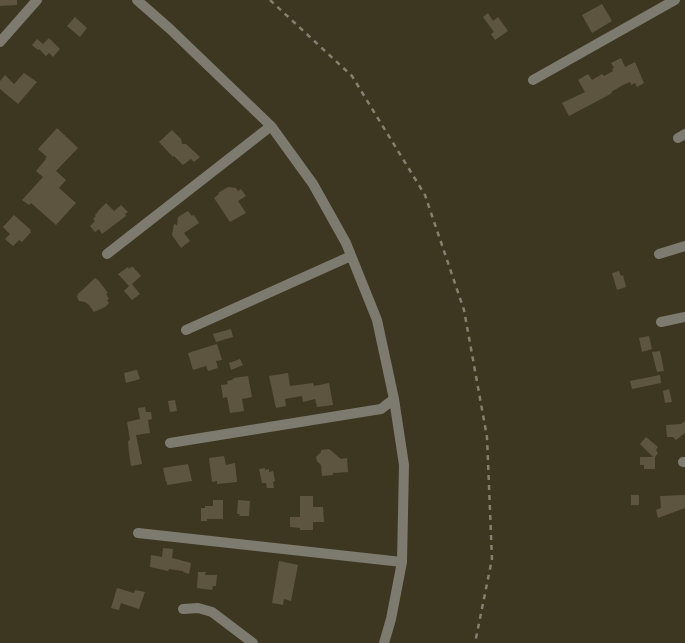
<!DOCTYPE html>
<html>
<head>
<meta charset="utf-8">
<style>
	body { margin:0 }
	canvas { display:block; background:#3d3621 }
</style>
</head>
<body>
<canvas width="685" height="643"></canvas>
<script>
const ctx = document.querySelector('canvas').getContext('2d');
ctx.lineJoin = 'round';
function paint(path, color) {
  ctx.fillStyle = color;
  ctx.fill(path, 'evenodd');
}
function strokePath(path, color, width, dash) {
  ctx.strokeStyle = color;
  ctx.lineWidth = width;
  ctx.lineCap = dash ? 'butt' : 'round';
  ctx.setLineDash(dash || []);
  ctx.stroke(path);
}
paint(new Path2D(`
	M0 0H17V5L0 6Z
	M602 4 612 21 592 33 582 15Z
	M488 13 493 21 498 17 508 31 495 40 491 34 494 32 483 17Z
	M75 17 87 28 80 37 67 26Z
	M49 38 60 49 53 57 49 53 46 56 39 49 38 50 32 45 37 39 43 44Z
	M621 58 625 67 635 62 644 83 637 87 635 83 631 85 630 82 623 85 611 92 612 93 605 97 569 116 562 103 585 92 578 80 588 74 592 80 602 74 604 76 613 71 612 69 614 68 611 63Z
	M24 73 37 82 18 104 0 89V81L5 75 14 84Z
	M57 128 78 148 56 171 66 180 59 188 76 203 56 225 31 203 29 205 22 200 43 177 36 171 46 159 45 158 47 157 38 149Z
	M172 130 181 139 182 144H186L200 157 194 162 191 159 183 165 174 156 173 157 159 142Z
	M228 187 236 188 238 191 241 189 246 196 238 201 246 213 230 222 214 198 219 194 218 193Z
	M106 203 114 211 121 205 128 212 125 214 126 216 102 234 99 229 95 232 90 226 95 221 93 219 96 216 95 215 98 212V211Z
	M188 211 192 216 194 215 199 223 184 233 190 241 181 248 172 235 174 224 177 225 178 217Z
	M14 215 31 230 30 231 31 232 22 242 19 240 13 246 5 239 10 234 3 227Z
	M128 267 129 269 131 267H133L141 276 132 284 140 294 132 300 124 291 129 286 118 274Z
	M619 271 621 276 623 275 626 287 617 290 612 273Z
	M95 278 99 281 108 293 106 294 109 299 107 300 109 303 105 307 94 312 89 305 85 302 79 301 77 297 78 294Z
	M231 329 233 337 216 342 213 334Z
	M649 336 652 349 642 352 639 338Z
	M217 344 222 360 216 361 218 368 208 371 206 366 193 370 188 353Z
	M660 351 664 371 657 372 652 352Z
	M240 359 243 365 231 370 229 363Z
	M136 370H137L140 379 126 383 124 373Z
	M288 373 290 386 313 383 314 386 329 383 333 405 317 407 315 399 303 402 302 396 285 399 286 406 276 408 269 376Z
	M660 375 661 383 632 389 630 381Z
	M248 376 252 397 242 399 244 411 230 413 227 397 223 398 221 385 228 384 227 381 232 380 234 378Z
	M669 389 672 402 665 403 663 391Z
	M175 400 177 411 170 412 168 401Z
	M145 407 146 412H151L152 419 148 420 150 433 136 435 142 464 131 466 129 453 128 441 130 440 127 422 140 419 138 408Z
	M685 421V433L676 440 673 437H667L666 425 681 424Z
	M646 437 658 447 656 450 658 453 655 457V469H644V465H640V457H653L640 444Z
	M329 449 341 459 347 458 348 472 333 473V475L322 476 321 465 317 461 316 457 321 452V450Z
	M224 456 226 465 235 463 237 482 217 484V481L212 482 209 458Z
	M188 464 192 481 167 485V482H166L163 468Z
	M265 468V470L269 469V472L273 471 275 481 273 482 274 488H267L266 483H262L259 469Z
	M631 495H639V505H631Z
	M685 495V508L658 518 656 510 661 508 660 496Z
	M300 496H313V507H323L324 522H313V530H300V528L290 527V517H300Z
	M213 500H223V519H207V521H201V508H205V506H213Z
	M238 500 250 501 249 516H239L240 514H237Z
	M163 548 173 549 172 558 191 563 189 574 183 572V571L169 569 168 571 150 567 151 555 162 557Z
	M279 561 298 565 291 601 284 599 283 605 272 603Z
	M198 572H206L205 575H217L216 586H213L212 590 197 588Z
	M117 588 134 593 135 590 145 592 139 609 121 603 119 610 111 608Z`), '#5d553f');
strokePath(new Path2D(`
	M137 0 170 29 271 126 313 184 346 243 377 320 394 399 404 465 402 562 391 619 384 643
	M0 42 37 0
	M533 80 675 0
	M678 138 685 134
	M107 254 271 126
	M659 254 685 246
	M661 322 685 317
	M186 330 351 256
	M170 443 381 409 394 399
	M683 462H685
	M138 533 402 562
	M183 609 198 608 212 612 253 643`), '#7d7a6f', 10);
strokePath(new Path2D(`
	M270 0 352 76 425 195 464 310 487 437 492 559 475 643`), '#857f6e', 2.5, [5, 5]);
</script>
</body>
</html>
